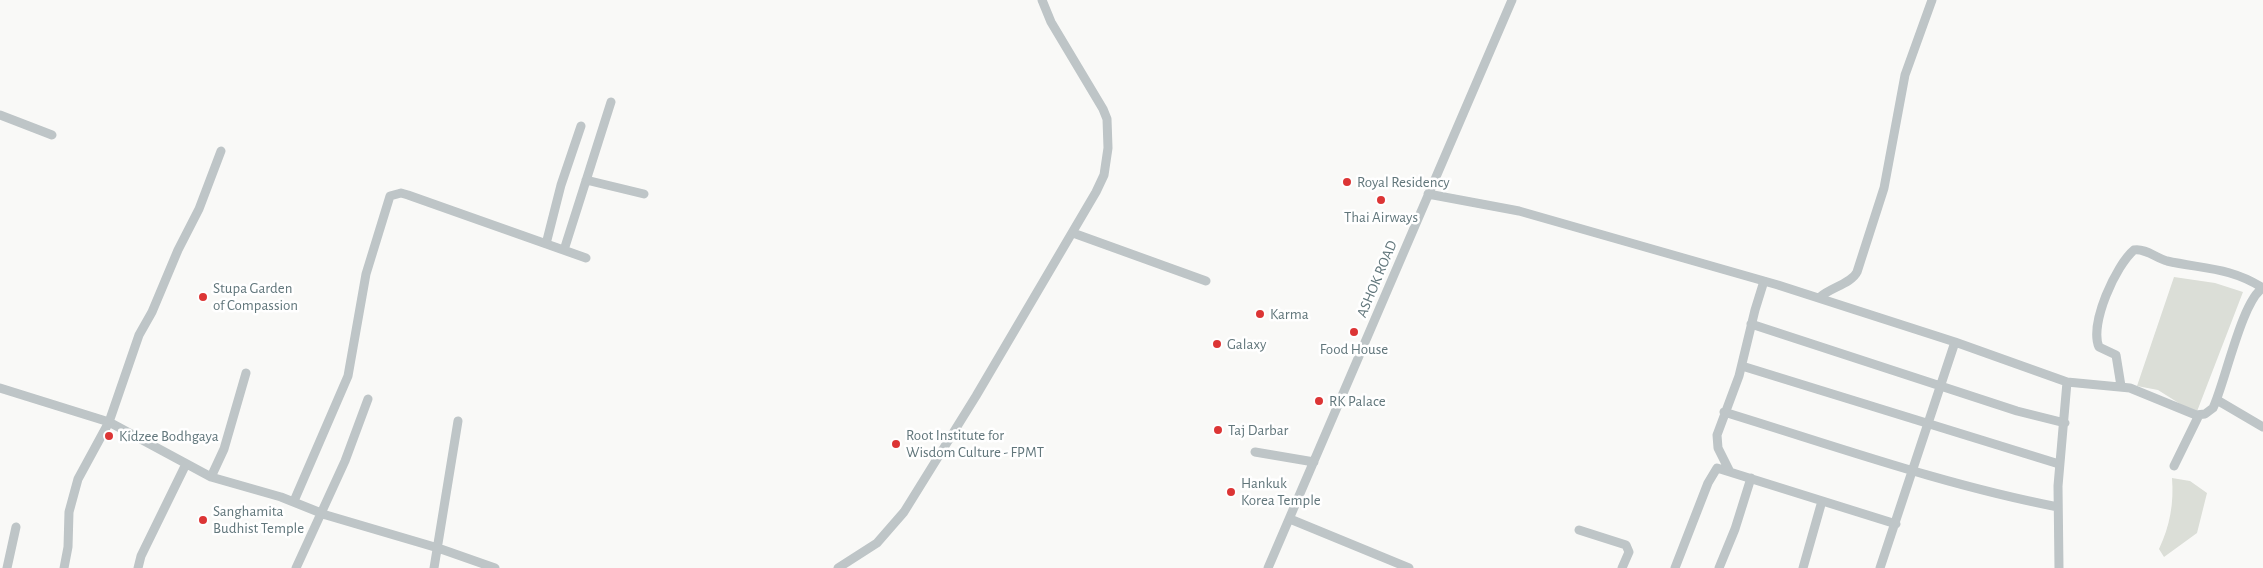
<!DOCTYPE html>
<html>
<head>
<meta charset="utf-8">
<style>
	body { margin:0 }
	canvas { display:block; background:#f9f9f7 }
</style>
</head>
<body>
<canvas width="2263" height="568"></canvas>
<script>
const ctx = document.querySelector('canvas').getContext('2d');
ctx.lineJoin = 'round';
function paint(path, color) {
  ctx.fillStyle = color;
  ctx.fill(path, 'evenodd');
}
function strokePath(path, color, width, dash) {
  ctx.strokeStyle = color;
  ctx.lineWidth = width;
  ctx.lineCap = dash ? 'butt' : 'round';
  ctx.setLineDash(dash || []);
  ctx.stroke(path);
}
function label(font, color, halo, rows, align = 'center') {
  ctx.font = font + ' "Alegreya Sans",sans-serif';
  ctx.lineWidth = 5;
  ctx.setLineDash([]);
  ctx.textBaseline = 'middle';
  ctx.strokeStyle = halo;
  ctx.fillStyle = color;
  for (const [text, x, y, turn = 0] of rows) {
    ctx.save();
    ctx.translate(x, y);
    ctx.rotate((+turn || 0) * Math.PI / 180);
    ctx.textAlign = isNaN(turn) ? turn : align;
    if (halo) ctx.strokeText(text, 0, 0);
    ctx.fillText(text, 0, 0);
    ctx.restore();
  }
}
paint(new Path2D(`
	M2174 277 2215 283 2243 292 2196 414 2158 390 2137 386Z
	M2172 478 2190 481 2207 493 2197 533 2164 557 2159 549C2170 526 2174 503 2172 478Z`), '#dbded7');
strokePath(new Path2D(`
	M0 115 52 135
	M586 180 644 194
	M1428 194 1519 211 1778 285 1955 342 2067 382 2130 388 2196 415 2205 414 2213 408C2225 383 2242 300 2263 288
	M1073 233 1206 281
	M546 244 561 185 581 126
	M564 250 611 102
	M1820 297C1830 288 1852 283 1857 272L1884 188 1905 75 1932 0
	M1751 324 2017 411 2065 423
	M1742 366 2059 464
	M2121 386 2116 355 2099 347C2089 324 2116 265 2134 250 2145 248 2156 258 2167 261 2203 269 2230 267 2263 288
	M0 388 109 422 211 477 281 497 326 515 438 548 495 568
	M2217 400 2263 427
	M1724 412C1835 446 1944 485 2058 507
	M1255 452 1314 462
	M2174 466 2199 415
	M1729 470 1718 448 1717 435 1739 376 1755 310 1764 281
	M211 477 224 449 246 373
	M294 501 348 376 366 274 390 196 401 193 408 195 586 258
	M1290 519 1409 568
	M1579 530 1626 545 1629 552 1622 568
	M7 568 16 527
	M64 568 68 547 69 512 78 479 109 422 139 335 152 312 178 250 199 209 221 151
	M138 568 141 556 186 464
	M296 568 345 461 368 399
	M434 568 458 421
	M838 568 877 543 904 512 976 396 1096 192 1104 175 1108 148 1107 119 1103 109 1051 22 1042 0
	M1268 568 1512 0
	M1675 568 1708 483 1717 468 1896 524
	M1719 568 1735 529 1751 478
	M1803 568 1822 501
	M1880 568 1955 342
	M2059 568 2058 486 2067 382`), '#bec5c7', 9);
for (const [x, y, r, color] of [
	[1347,182,5,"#dc3535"],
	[1381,200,5,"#dc3535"],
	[203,297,5,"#dc3535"],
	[1260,314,5,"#dc3535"],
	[1354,332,5,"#dc3535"],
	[1217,344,5,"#dc3535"],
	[1319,401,5,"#dc3535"],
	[1218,430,5,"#dc3535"],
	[109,436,5,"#dc3535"],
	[896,444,5,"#dc3535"],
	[1231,492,5,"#dc3535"],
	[203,520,5,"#dc3535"]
]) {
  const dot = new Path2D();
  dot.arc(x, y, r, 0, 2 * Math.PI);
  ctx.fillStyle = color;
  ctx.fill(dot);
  strokePath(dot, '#fff', 2);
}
label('15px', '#61767b', '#fff', [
	["Royal Residency",1357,182],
	["Thai Airways",1381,217,"center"],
	["Stupa Garden",213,288],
	["of Compassion",213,305],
	["Karma",1270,314],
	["Galaxy",1227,344],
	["Food House",1354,349,"center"],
	["RK Palace",1329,401],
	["Taj Darbar",1228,430],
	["Root Institute for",906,435],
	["Wisdom Culture - FPMT",906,452],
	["Kidzee Bodhgaya",119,436],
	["Hankuk",1241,483],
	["Korea Temple",1241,500],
	["Sanghamita",213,511],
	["Budhist Temple",213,528]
], 'left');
label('15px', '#61767b', '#fff', [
	["ASHOK ROAD",1377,279,-67]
]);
</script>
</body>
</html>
